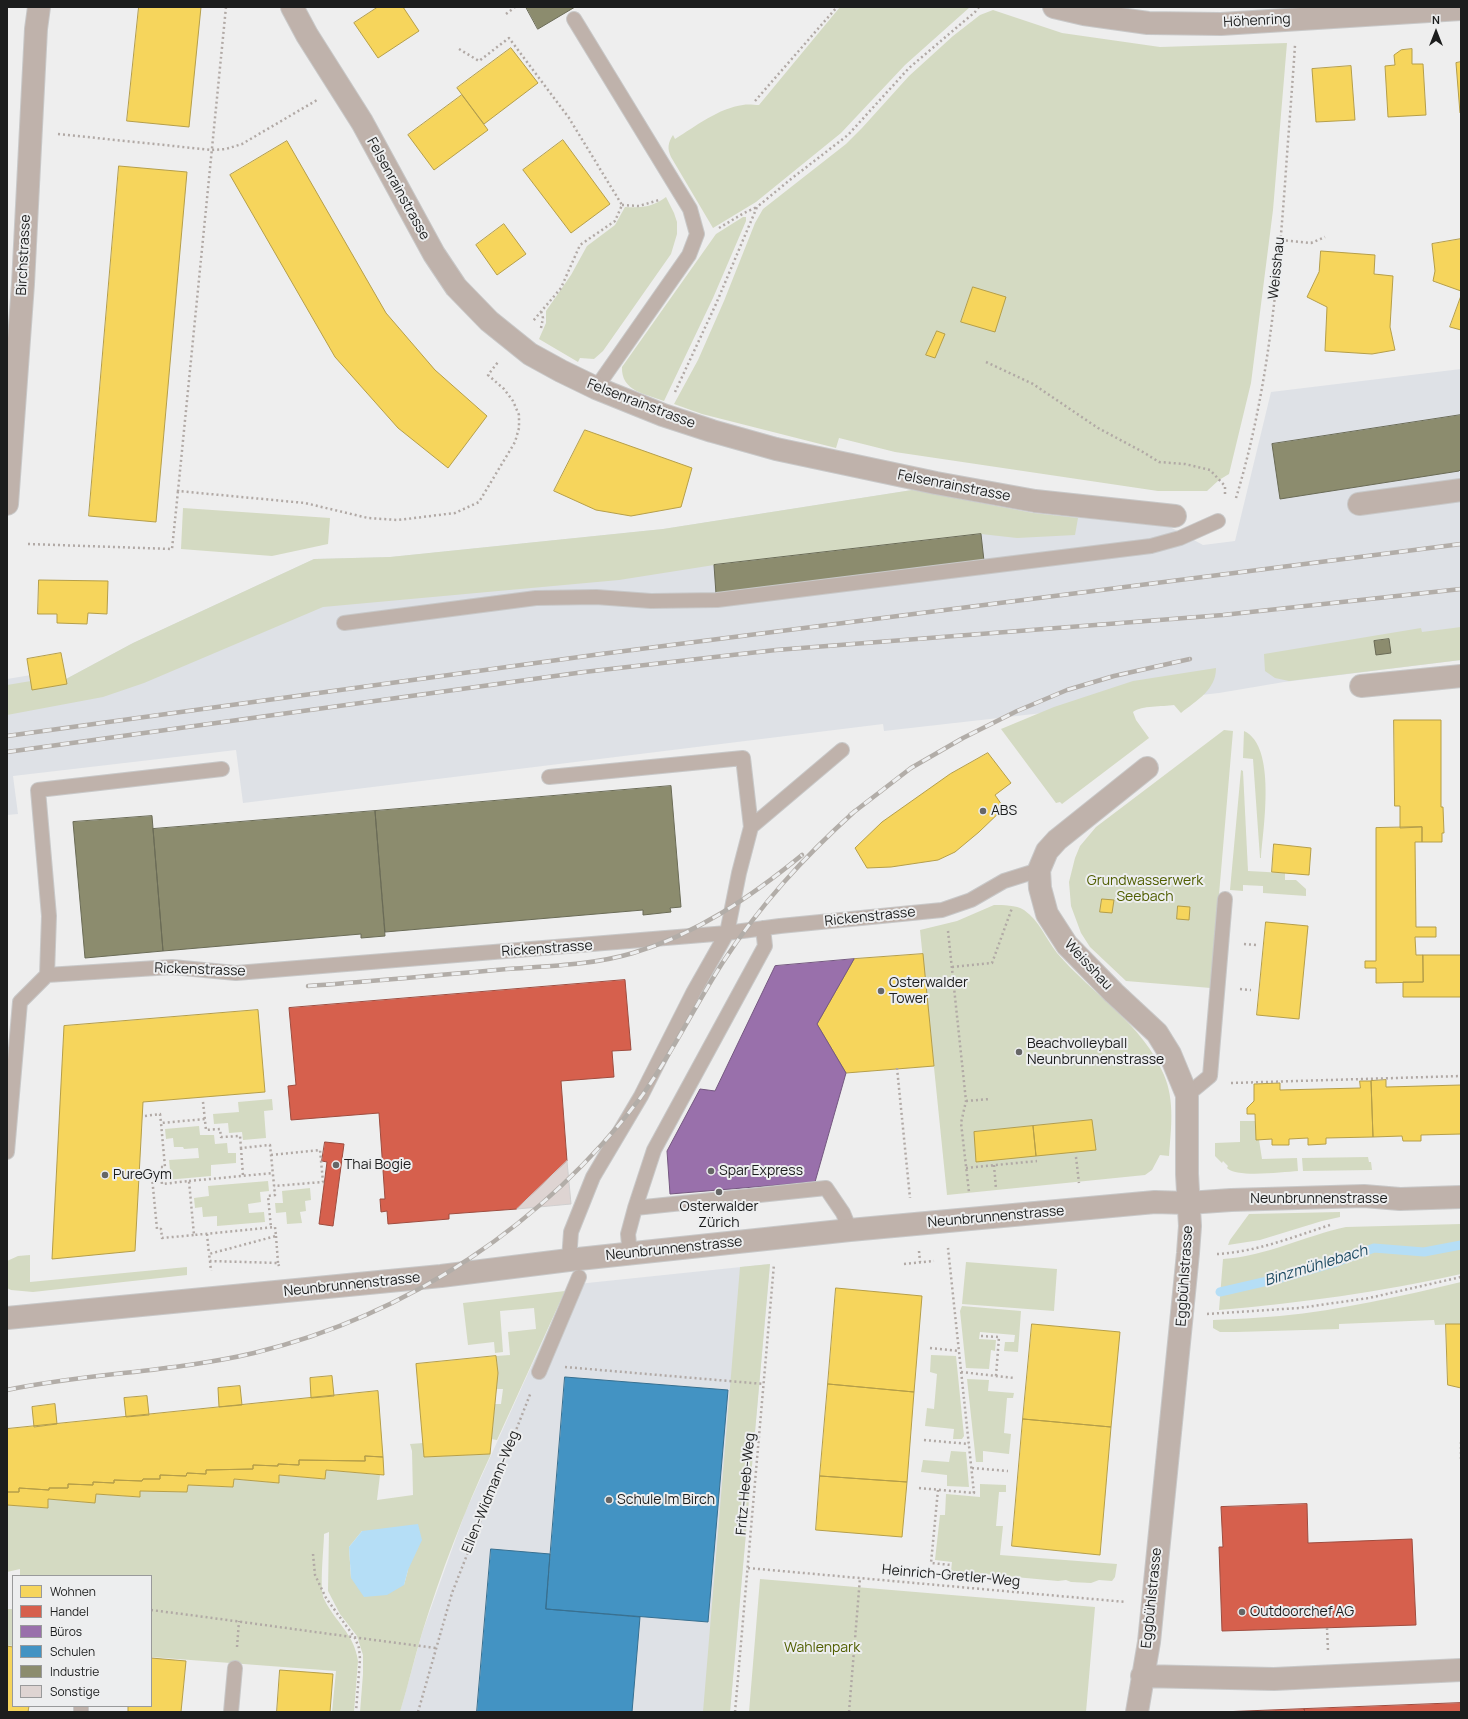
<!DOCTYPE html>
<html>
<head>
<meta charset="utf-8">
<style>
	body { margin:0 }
	#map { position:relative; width:1468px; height:1719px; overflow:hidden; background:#eee; font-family:Manrope,sans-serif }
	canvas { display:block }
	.frame { position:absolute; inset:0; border:8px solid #1c1d1d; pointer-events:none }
	.legend { position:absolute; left:12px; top:1575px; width:140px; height:132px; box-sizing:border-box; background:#edeeef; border:1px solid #999a9b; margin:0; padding:5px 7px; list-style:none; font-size:12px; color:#1c1d1d }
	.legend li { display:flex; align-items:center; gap:8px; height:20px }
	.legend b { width:20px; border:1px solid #999a9b }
	.north { position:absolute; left:1416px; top:12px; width:40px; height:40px; -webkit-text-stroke:3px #edeeef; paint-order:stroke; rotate:0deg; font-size:11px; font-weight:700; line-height:16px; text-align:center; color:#1c1d1d }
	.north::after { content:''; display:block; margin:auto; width:14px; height:18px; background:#1c1d1d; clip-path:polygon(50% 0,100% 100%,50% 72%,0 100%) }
</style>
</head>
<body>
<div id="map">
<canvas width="1468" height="1719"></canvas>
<div class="frame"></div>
<ul class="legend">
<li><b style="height:11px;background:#f6d55c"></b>Wohnen</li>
<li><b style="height:11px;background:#d6604d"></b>Handel</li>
<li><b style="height:11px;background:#9970ab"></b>Büros</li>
<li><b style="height:11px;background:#4393c3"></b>Schulen</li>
<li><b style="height:11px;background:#8c8c6e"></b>Industrie</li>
<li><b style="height:11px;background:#ded4d2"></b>Sonstige</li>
</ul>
<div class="north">N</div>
</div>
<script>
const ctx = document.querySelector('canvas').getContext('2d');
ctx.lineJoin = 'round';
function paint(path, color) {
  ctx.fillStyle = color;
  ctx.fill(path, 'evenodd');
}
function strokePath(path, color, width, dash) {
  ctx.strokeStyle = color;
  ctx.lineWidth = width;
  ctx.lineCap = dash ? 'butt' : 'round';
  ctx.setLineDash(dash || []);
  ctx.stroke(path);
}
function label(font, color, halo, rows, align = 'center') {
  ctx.font = font + ' Manrope,sans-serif';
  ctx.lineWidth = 4;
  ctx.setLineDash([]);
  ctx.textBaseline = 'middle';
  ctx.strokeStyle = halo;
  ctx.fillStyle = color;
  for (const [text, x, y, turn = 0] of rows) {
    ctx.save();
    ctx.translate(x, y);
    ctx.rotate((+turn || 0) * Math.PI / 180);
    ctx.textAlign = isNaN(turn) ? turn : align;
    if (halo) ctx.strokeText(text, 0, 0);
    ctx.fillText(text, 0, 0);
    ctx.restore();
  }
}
paint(new Path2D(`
	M1461 369V660L1284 682 1219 693 884 731 883 724 243 803 236 750 13 776 18 814 7 815V679L31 675 33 685 66 679 133 643 314 559 390 557 663 529 912 490 1033 513 1170 527 1203 545 1235 541 1271 392Z
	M770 1264 730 1712H400L422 1633 465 1513 568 1285Z`), '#dee1e6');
paint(new Path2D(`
	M840 7H970L905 65 841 133 756 202 713 228 671 157C667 148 668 143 673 135L675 139C696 126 719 108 743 105 748 104 754 105 759 105Z
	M993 10 1062 33 1160 47 1287 43 1273 210 1251 383 1229 474 1219 480 1207 491H1158L895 452 839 438 836 448 702 414 674 404 698 360 724 301 755 223 763 209 846 144 862 128 909 76 953 36 980 15Z
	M666 197 674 213 677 222V234L671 254 603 351 594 359 580 358 578 362 539 339 546 323V311L571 275 587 246 615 225 625 207C641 208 653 207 666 197Z
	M743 217H746V221L713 298 664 401C645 394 621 391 622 367L716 234Z
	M912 490 1033 513 1078 518 1075 535 1017 538 981 534 714 565 619 580 323 607 144 683 103 697 7 715V685L31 681 32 690 67 684 66 679 133 643 314 559 390 557 663 529Z
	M183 508 330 518 328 544 272 556 181 549Z
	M1461 627V660L1289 681 1275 678 1265 671 1264 654 1421 628 1422 632Z
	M1216 668C1216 690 1197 700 1181 713L1174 705C1162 707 1142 705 1133 712L1136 720 1149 738 1062 804 1060 802 1056 803 1001 729 1054 707 1133 681Z
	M1224 730 1233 731 1211 988 1126 981 1090 947 1081 933 1071 906 1069 882 1075 858 1080 846 1096 827Z
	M1244 731C1277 746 1263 829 1261 858H1260L1253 759 1243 758Z
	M1241 770 1243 771 1248 871 1285 873V880H1296L1306 889V896L1263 893V886L1243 885V891L1230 890Z
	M994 905C1003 905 1016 905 1024 910 1039 920 1046 939 1057 953 1092 994 1143 1024 1164 1075 1175 1101 1171 1129 1169 1156L1160 1155 1152 1170 1145 1175 947 1195 920 930 957 921Z
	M272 1099 273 1110 264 1111 266 1138 243 1140 242 1132 229 1133 228 1123 214 1124 213 1114 239 1112 238 1102Z
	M1240 1121H1255L1256 1139 1259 1140 1262 1159 1297 1158 1298 1171C1283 1172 1236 1178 1227 1168L1228 1166 1223 1161 1222 1163 1215 1156V1143L1240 1142Z
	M199 1126 200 1135H214L215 1144 227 1143 228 1153H236V1163L211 1165V1176L166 1180 165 1171 170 1170 169 1160 199 1158 198 1148 184 1149 183 1147H174L173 1138 166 1139 165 1129Z
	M1368 1157 1369 1162H1371L1372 1170 1303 1171 1302 1158Z
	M268 1181 269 1191 260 1192 261 1202 248 1204 249 1213 264 1212 265 1222 217 1226V1216L203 1217 202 1207 195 1208 194 1198 209 1196 208 1186Z
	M310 1188 311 1200 305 1201 306 1211 300 1212 302 1223 287 1224 286 1212 276 1213 275 1203H283L282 1191Z
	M1340 1212V1217L1322 1221 1260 1240 1228 1245 1230 1240 1249 1214Z
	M1461 1224V1274C1381 1292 1300 1303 1219 1310L1223 1259C1267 1256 1304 1236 1346 1227Z
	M30 1255V1282L187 1267V1275L33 1292 11 1290 7 1288V1261L18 1256Z
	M966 1262 1057 1269 1054 1311 962 1304Z
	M770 1264 730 1712H703L740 1267Z
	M1461 1282V1324L1435 1325 1434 1320 1339 1324V1329L1236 1332H1220L1213 1328V1320C1235 1319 1258 1318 1280 1316 1341 1310 1402 1296 1461 1282Z
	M565 1291 497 1440 491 1439 495 1404H501L503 1389H496L498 1373 496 1356 510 1355 508 1332 536 1329 534 1308 500 1311 503 1352 495 1353 494 1342 468 1345 463 1303Z
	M962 1306 1021 1311 1018 1352 1004 1351 1005 1342H1014L1015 1335 980 1332 979 1339 996 1340 995 1351 991 1350 989 1369 966 1368 960 1311Z
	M931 1355 956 1356 964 1436 962 1439H953L954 1429 925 1426 927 1408 934 1409 937 1374 930 1372Z
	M967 1379 989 1380 988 1391 1014 1393 1013 1398H1007L1004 1433 1011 1434 1009 1454 983 1451V1462H976Z
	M423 1443 424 1457 491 1454C464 1512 441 1572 422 1633 414 1659 408 1686 400 1712H360L363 1674V1655L357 1636 340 1614 328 1591 329 1532 324 1534C324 1547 319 1589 324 1599 335 1622 354 1633 358 1661L354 1712H332L336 1671 151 1657V1576H20V1569L7 1572V1505L48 1508V1499L94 1503 96 1494 140 1497V1491L187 1492 188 1485 233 1487 234 1479 279 1483V1475L325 1479 326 1470 380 1475 377 1500 413 1495 412 1451 410 1444ZM362 1531 408 1570 404 1585 351 1578 349 1547Z
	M951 1451 966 1452 969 1487 947 1486V1475L921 1472 923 1460 949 1462Z
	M980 1484 1006 1485V1492H999L996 1526H1003L1000 1555 1117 1564 1115 1577 1112 1581 1099 1580 1091 1583 1071 1582 1066 1580 1058 1581 951 1571 952 1562 935 1560 940 1515H945L946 1494 980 1497Z
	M760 1579 1095 1607 1086 1712H749Z
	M7 1609H13V1646L7 1645Z`), '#d4dac2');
paint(new Path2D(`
	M418 1524 422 1540 408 1570 404 1585 387 1595 364 1597 351 1578 349 1547 362 1531Z`), '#b5def6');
const homes = new Path2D(`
	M139 7H201L189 127 127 121Z
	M378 7H403L419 31 378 58 354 23Z
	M511 48 538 83 484 124 457 88Z
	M1412 49V64H1423L1426 115 1388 117 1385 66 1395 65 1394 55 1401 50Z
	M1461 62V113H1460L1456 63Z
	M1351 66 1355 120 1316 122 1312 69Z
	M462 95 488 130 434 170 408 135Z
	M563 140 610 204 571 233 523 170Z
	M287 141 386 313 435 370 487 416 448 468 398 428 335 357 230 175Z
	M119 166 187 172 156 522 89 516Z
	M504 224 526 254 497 275 476 245Z
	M1461 239V291L1433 281 1435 271 1432 244Z
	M1321 251 1375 255 1374 274 1393 276 1390 327 1395 350 1372 354 1325 351 1327 307 1307 297 1319 272Z
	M973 287 1006 297 995 332 961 322Z
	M1461 296V330L1450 327Z
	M937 331 945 334 935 358 926 355Z
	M585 430 692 468 681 507 631 516 596 510 554 491Z
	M39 580 108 581 107 614 88 613 87 624 57 623V614H38Z
	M61 653 67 684 32 690 27 659Z
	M1394 720H1441V807H1443L1444 833H1442V842H1422V827L1400 828V806H1395Z
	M988 753 1011 783 995 795 1004 808 979 832 955 852 938 860 891 867 867 868 855 848 882 822 950 774Z
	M1422 827V842H1415L1416 927H1436V937H1415L1416 955H1423V982L1376 983V968H1365V961H1376V828Z
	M1274 844 1311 848 1309 875 1272 872Z
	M1102 899 1114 900 1112 913 1100 912Z
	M1178 906 1190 907 1189 920 1177 919Z
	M1266 922 1308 926 1299 1019 1257 1015Z
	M923 954 934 1066 846 1073 817 1024 854 959Z
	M1423 955H1461V997H1403V982H1423Z
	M258 1010 265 1092 143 1102 135 1251 52 1259 64 1026Z
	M1386 1080V1087L1461 1085V1134L1421 1135V1141H1403L1402 1136 1373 1137 1371 1081Z
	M1360 1081H1371L1373 1137 1326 1138V1144L1308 1145V1138L1289 1139V1145H1272V1139L1256 1140 1255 1114H1247V1108L1254 1101V1084L1280 1083V1090L1360 1088Z
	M1092 1120 1096 1150 1036 1156 1033 1126Z
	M1033 1126 1036 1156 976 1162 974 1132Z
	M836 1288 922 1296 914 1392 828 1384Z
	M1032 1324 1120 1332 1111 1427 1023 1419Z
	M1446 1324H1461V1388L1448 1385Z
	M496 1356 498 1373 490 1454 424 1457 416 1364Z
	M332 1376 334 1396 311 1398 310 1378Z
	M828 1384 914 1392 907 1482 820 1476Z
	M240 1386 242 1405 219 1407 218 1388Z
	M378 1391 383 1457 365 1456V1461L299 1460V1465L278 1464V1466L253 1465V1469L206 1470V1474L187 1473 186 1476 160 1475V1479H143L142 1481 114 1480V1483L93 1482V1485L68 1484V1488H49V1490L19 1488V1492H7V1429Z
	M147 1396 149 1415 126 1417 124 1398Z
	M55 1404 57 1424 34 1427 32 1407Z
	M1023 1419 1111 1427 1100 1555 1012 1546Z
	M365 1456 383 1457 384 1475 326 1470 325 1479 279 1475V1483L234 1479 233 1487 188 1485 187 1492 140 1491V1497L96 1494 95 1503 48 1499V1508L7 1505V1492H19V1488L49 1490V1488H68V1484L93 1485V1482L114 1483V1480L142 1481 143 1479H160V1475L186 1476 187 1473 206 1474V1470L253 1469V1465L278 1466V1464L299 1465V1460L365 1461Z
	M820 1476 907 1482 902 1537 816 1530Z
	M7 1646 13 1647V1706H29L28 1712H7Z
	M151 1658 186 1661 181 1712H128V1706H151Z
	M280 1670 333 1674 330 1712H277Z`);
paint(homes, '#f6d55c');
strokePath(homes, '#b59e49', 1);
const shops = new Path2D(`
	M625 980 631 1050 612 1051 614 1077 561 1081 567 1161 517 1209 449 1214V1219L388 1224 387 1211 381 1212 380 1199H385L379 1113 291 1120 288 1086 296 1085 289 1008Z
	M325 1142 344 1144 333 1226 319 1224 327 1162 322 1161Z
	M1307 1504 1308 1543 1412 1539 1416 1625 1222 1631 1219 1547H1223L1221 1507Z
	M1461 1703V1712H1305L1304 1709Z
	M1304 1709 1305 1712H1221Z`);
paint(shops, '#d6604d');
strokePath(shops, '#9e4c3f', 1);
const offices = new Path2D(`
	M854 959 817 1024 846 1073 815 1182 670 1194 667 1151 700 1089 715 1091 775 966Z`);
paint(offices, '#9970ab');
strokePath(offices, '#745780', 1);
const schools = new Path2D(`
	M565 1377 728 1390 708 1622 546 1609Z
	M491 1549 550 1554 546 1609 640 1617 632 1712H477Z`);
paint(schools, '#4393c3');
strokePath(schools, '#377091', 1);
const industry = new Path2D(`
	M526 7H575L538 29Z
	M1461 415V469L1459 471 1280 499 1272 444Z
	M981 534 984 561 716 594 714 565Z
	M1389 639 1391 653 1376 655 1374 641Z
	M671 786 681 907 670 908 671 912 643 915V910L385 932 375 811Z
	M375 811 385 936 361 938V934L163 951 153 829Z
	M152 816 163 951 85 958 73 822Z`);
paint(industry, '#8c8c6e');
strokePath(industry, '#6a6b56', 1);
strokePath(new Path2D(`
	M1220 1292 1285 1277 1334 1263 1374 1248 1424 1252 1461 1245`), '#b5def6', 9);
const building = new Path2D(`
	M567 1161 571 1204 517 1209Z`);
paint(building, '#ded4d2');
strokePath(building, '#d0cfcf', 1);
const service = new Path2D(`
	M574 19 690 209 697 234 689 255 596 388
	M344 623 536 598 596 597 651 601 717 600 1151 546 1180 538 1218 521
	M549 777 743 758 751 827
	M47 975 49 916 38 790 222 769
	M1187 1095 1210 1076 1225 899
	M7 1152 20 1002 47 975 172 967 236 973 727 933 780 926 942 910 971 900 1004 881 1039 870
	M635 1208 654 1150 765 946 763 928
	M630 1254 628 1234 635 1208 826 1188 843 1213 850 1230
	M569 1260 571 1232 593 1177 641 1096 693 993 727 933 739 873 751 827 842 750
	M539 1372 579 1277
	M81 1712V1706
	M231 1712 235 1668`);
const minor = new Path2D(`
	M292 7 307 35 362 122 434 254 456 287 489 321 530 354 561 371 596 388 663 415 712 431 776 449 936 483 1035 501 1175 516
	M1054 7 1084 14 1148 23 1221 24 1461 9
	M7 504 23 284 36 29 39 7
	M1359 504 1461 490
	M1361 686 1461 676
	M7 1318 441 1276 569 1260 850 1230 1155 1202 1188 1203 1231 1200 1364 1196 1400 1199 1461 1197
	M1142 1676 1274 1679 1461 1670
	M1137 1712 1149 1642 1188 1253 1190 1226 1187 1174V1095L1170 1054 1157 1033 1114 993 1067 945 1047 914 1040 888 1039 870 1047 851 1057 840 1147 768`);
strokePath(service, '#c8c8c8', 16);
strokePath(minor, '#c8c8c8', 24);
strokePath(new Path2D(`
	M226 7 178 491 305 503 368 518 398 520 455 513 479 502 515 442 519 428V415L513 401 504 389 488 375 498 362
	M506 14 515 7
	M459 49 479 61 509 38 569 118 622 205 615 221 580 245 561 288 533 321
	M755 101 837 7
	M58 134 212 150 226 149 242 144 317 100
	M622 205 639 206 659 200
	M719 228 744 213 757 207
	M1281 240 1311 243 1325 237
	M541 328 543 318 541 311
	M986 362 1033 384 1098 428 1143 452 1159 462 1185 464 1210 470 1225 486V496
	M675 392 716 304 757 207 791 179 848 135 909 68 975 12 979 7
	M1236 498C1267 396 1277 290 1285 184 1288 138 1292 92 1295 45
	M28 544 172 549 178 491
	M948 931 966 1101 961 1123 969 1192
	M1244 944 1256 945
	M952 967 992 963 1012 908
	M1240 989 1251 990
	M897 1068 910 1198
	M1231 1083 1461 1076
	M966 1101 990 1099
	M203 1102 206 1130 220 1129 221 1137 240 1136 241 1148 270 1145 275 1195 268 1196 271 1228
	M145 1116 160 1114 161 1123
	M241 1148 243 1176
	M271 1155 320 1150 323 1182 274 1186
	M1076 1157 1079 1183
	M994 1165 996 1189
	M966 1168 1037 1161
	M161 1176 160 1167H165L161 1123 205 1119
	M152 1177 157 1229H161L162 1238 194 1235
	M142 1178 161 1176 162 1184 189 1181 194 1235 275 1227 276 1236 209 1254 210 1261 278 1263 279 1266
	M189 1181 273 1173
	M207 1234 209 1254
	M276 1236 278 1263
	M919 1251 920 1262
	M1217 1254C1256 1252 1293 1237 1330 1225
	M210 1261 211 1271
	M904 1264 934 1261
	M1207 1314 1299 1308 1369 1298 1461 1277
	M981 1336 999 1337 996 1376
	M930 1348 959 1351
	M565 1367 764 1384
	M961 1372 1014 1378
	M924 1440 969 1444
	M1461 1442V1461
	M972 1468 1008 1471
	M919 1488 974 1493 948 1248
	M938 1490 931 1563 951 1565
	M313 1554 315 1575 326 1598 355 1638 359 1648 360 1659 356 1712
	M748 1568 1126 1602
	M151 1610C246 1622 341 1636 436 1648
	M1327 1628 1328 1651
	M237 1647 239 1621
	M418 1712 452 1593 531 1392
	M735 1712 774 1264
	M849 1712 860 1578`), '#b1a9a5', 2.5, [2, 3]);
strokePath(service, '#bfb2ab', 14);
strokePath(minor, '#bfb2ab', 22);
const rail = new Path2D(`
	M7 736 601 654 1461 544
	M7 752 584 672 776 650 1223 615 1461 589
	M850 815 911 768 963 738 1017 711 1067 690 1114 676 1190 659
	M308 986C375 981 441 975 507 969 549 966 593 965 633 953 697 934 752 896 802 855
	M7 1390C88 1373 173 1372 254 1353 409 1315 545 1224 641 1097 672 1054 694 1007 723 962 761 904 803 858 855 811`);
strokePath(rail, '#b2ada8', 4.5);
strokePath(rail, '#edeeef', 3, [9]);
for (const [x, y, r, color] of [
	[983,811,4,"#666"],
	[881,991,4,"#666"],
	[1019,1052,4,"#666"],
	[336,1165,4,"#666"],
	[711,1171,4,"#666"],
	[105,1175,4,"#666"],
	[719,1192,4,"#666"],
	[609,1500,4,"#666"],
	[1242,1612,4,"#666"]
]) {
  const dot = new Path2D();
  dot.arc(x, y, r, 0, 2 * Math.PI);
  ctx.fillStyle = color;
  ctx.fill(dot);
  strokePath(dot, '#edeeef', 1.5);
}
label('14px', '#1c1d1d', '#edeeef', [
	["Höhenring",1257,21,-3],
	["Felsenrainstrasse",398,189,61],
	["Birchstrasse",24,255,-87],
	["Weisshau",1277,268,-84],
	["Felsenrainstrasse",641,404,21],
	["Felsenrainstrasse",954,486,11],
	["Rickenstrasse",870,917,-6],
	["Rickenstrasse",547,949,-4],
	["Weisshau",1088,965,47],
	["Rickenstrasse",200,970,2],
	["Neunbrunnenstrasse",1319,1199],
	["Neunbrunnenstrasse",996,1217,-5],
	["Neunbrunnenstrasse",674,1249,-6],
	["Eggbühlstrasse",1185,1276,-86],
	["Neunbrunnenstrasse",352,1285,-6],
	["Fritz-Heeb-Weg",746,1484,-85],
	["Ellen-Widmann-Weg",491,1492,-68],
	["Heinrich-Gretler-Weg",951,1576,5],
	["Eggbühlstrasse",1152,1598,-84]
]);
label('14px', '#1c1d1d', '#edeeef', [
	["ABS",991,811],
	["Osterwalder",889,983],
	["Tower",889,999],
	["Beachvolleyball",1027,1044],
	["Neunbrunnenstrasse",1027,1060],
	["Thai Bogie",344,1165],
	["Spar Express",719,1171],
	["PureGym",113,1175],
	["Osterwalder",719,1207,"center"],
	["Zürich",719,1223,"center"],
	["Schule Im Birch",617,1500],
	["Outdoorchef AG",1250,1612]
], 'left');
label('14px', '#505e00', '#edeeef', [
	["Grundwasserwerk",1145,881],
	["Seebach",1145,897],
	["Wahlenpark",822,1648]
]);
label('italic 15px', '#1b4961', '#edeeef', [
	["Binzmühlebach",1316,1266,-17]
]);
</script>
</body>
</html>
